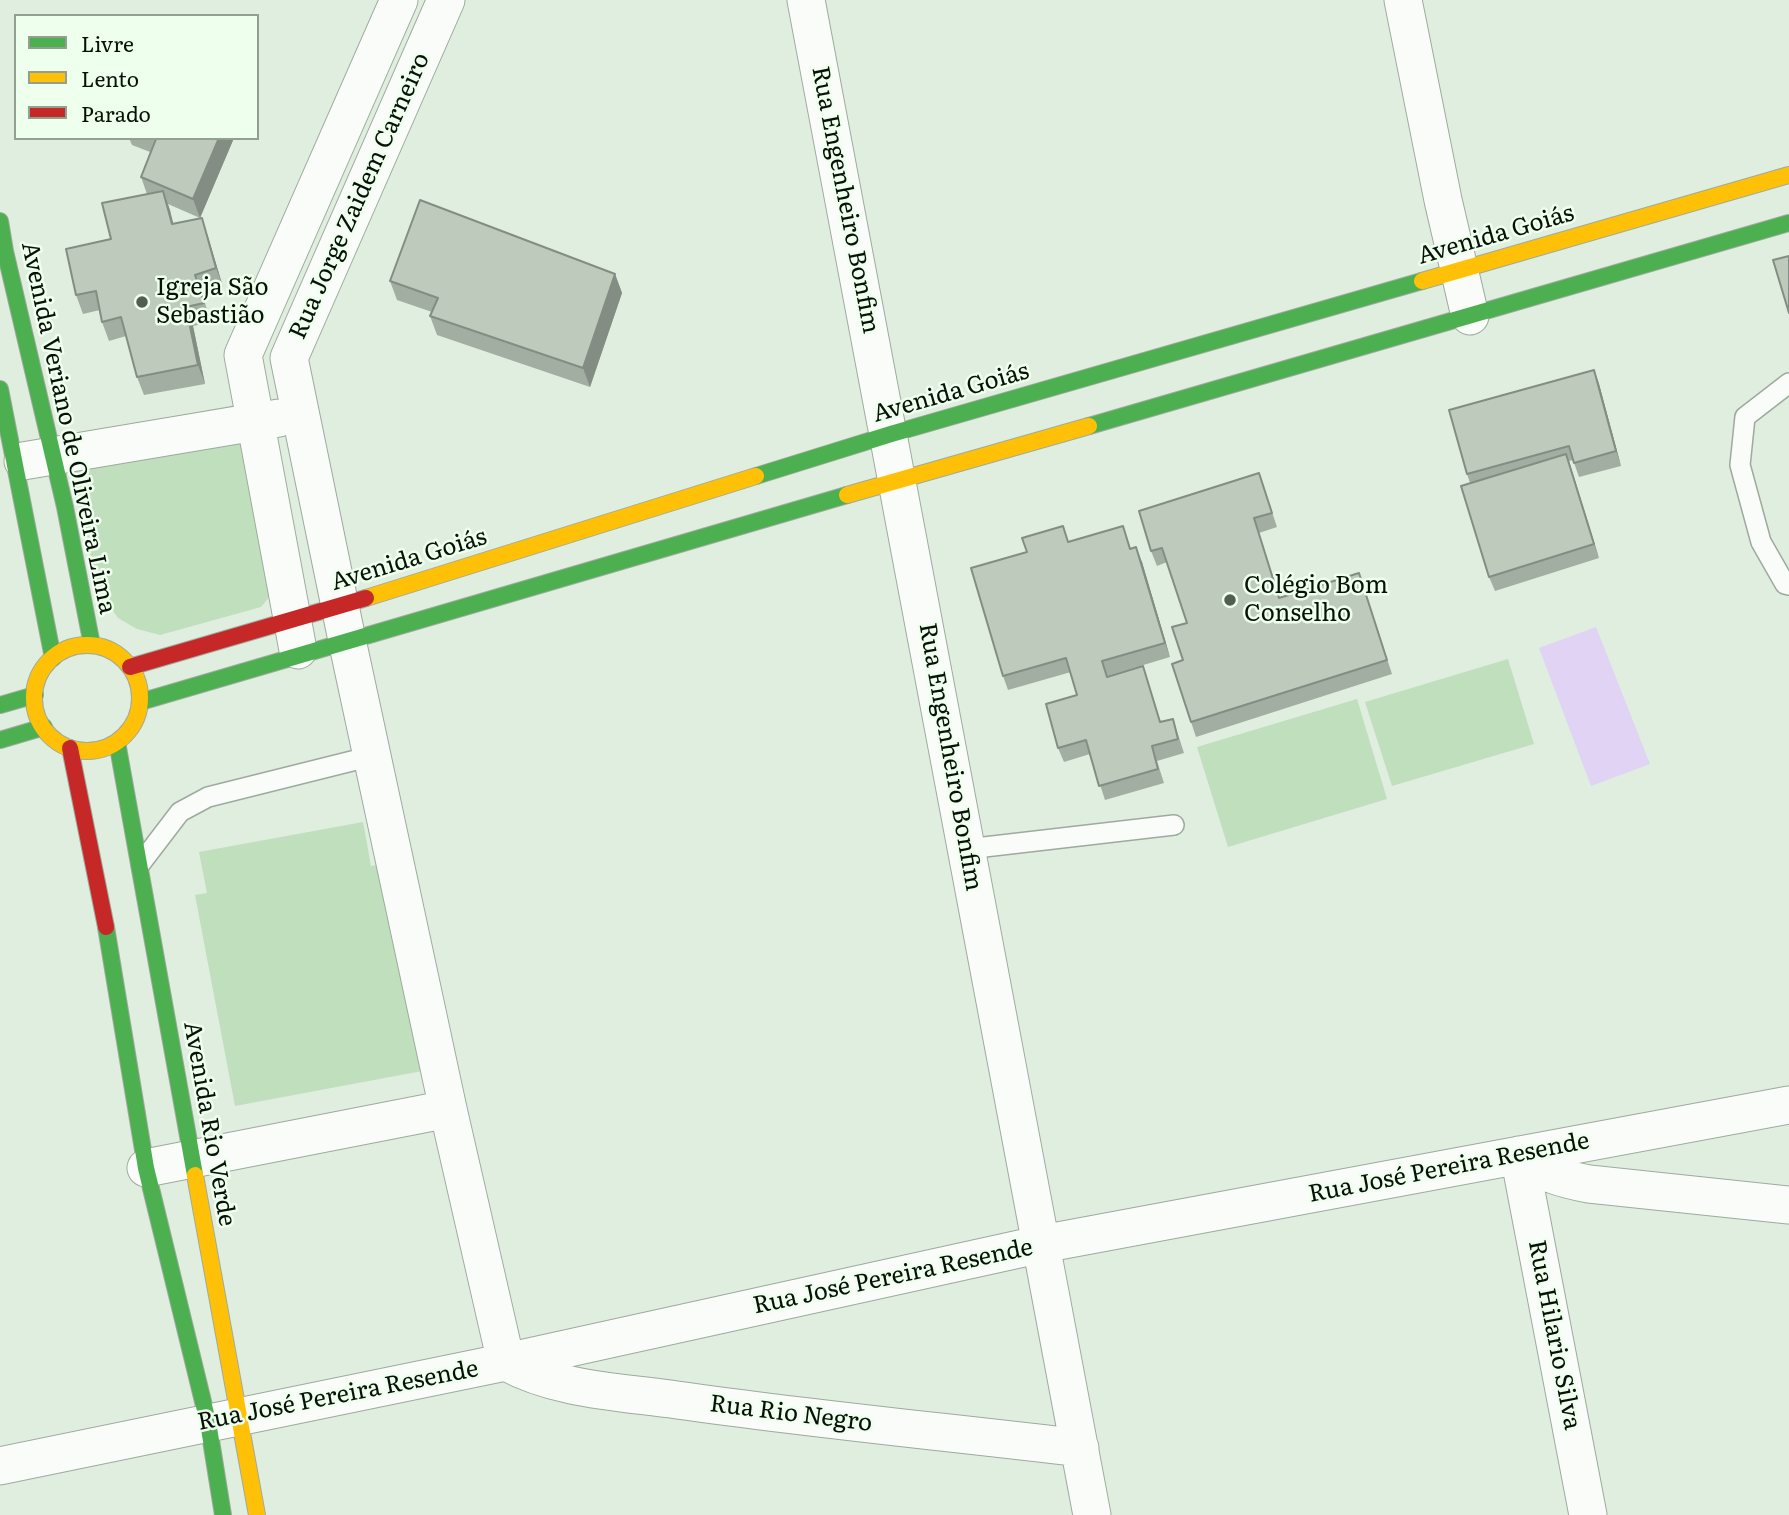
<!DOCTYPE html>
<html>
<head>
<meta charset="utf-8">
<style>
	body { margin:0 }
	#map { position:relative; width:1789px; height:1515px; overflow:hidden; background:#dfeede; font-family:Literata,serif }
	canvas { display:block }
	.legend { position:absolute; left:14px; top:14px; width:245px; height:126px; box-sizing:border-box; background:#eeffed; border:2px solid #92a091; margin:0; padding:9px 12px; list-style:none; font-size:21px; color:#071107 }
	.legend li { display:flex; align-items:center; gap:14px; height:35px }
	.legend b { width:35px; border:2px solid #92a091 }
</style>
</head>
<body>
<div id="map">
<canvas width="1789" height="1515"></canvas>
<ul class="legend">
<li><b style="height:9px;background:#4caf50"></b>Livre</li>
<li><b style="height:9px;background:#ffc107"></b>Lento</li>
<li><b style="height:9px;background:#c62828"></b>Parado</li>
</ul>
</div>
<script>
const ctx = document.querySelector('canvas').getContext('2d');
ctx.lineJoin = 'round';
function paint(path, color) {
  ctx.fillStyle = color;
  ctx.fill(path, 'evenodd');
}
function strokePath(path, color, width, dash) {
  ctx.strokeStyle = color;
  ctx.lineWidth = width;
  ctx.lineCap = dash ? 'butt' : 'round';
  ctx.setLineDash(dash || []);
  ctx.stroke(path);
}
function label(font, color, halo, rows, align = 'center') {
  ctx.font = font + ' Literata,serif';
  ctx.lineWidth = 5;
  ctx.setLineDash([]);
  ctx.textBaseline = 'middle';
  ctx.strokeStyle = halo;
  ctx.fillStyle = color;
  for (const [text, x, y, turn = 0] of rows) {
    ctx.save();
    ctx.translate(x, y);
    ctx.rotate((+turn || 0) * Math.PI / 180);
    ctx.textAlign = isNaN(turn) ? turn : align;
    if (halo) ctx.strokeText(text, 0, 0);
    ctx.fillText(text, 0, 0);
    ctx.restore();
  }
}
paint(new Path2D(`
	M235 405 271 595 261 607 160 635 137 629 118 618 98 590 65 437Z
	M1508 659 1534 744 1392 786 1365 702Z
	M1357 699 1387 799 1228 847 1197 747Z
	M363 822 371 866 383 864 422 1071 235 1106 195 895 207 893 199 852Z`), '#bfdfbd');
paint(new Path2D(`
	M1596 627 1650 764 1591 786 1539 648Z`), '#e0d3f4');
const lane = new Path2D(`
	M1789 383 1745 417 1740 465 1761 542 1785 584 1789 585
	M967 849 1174 825
	M141 863 180 812 208 797 372 756`);
const street = new Path2D(`
	M446 0 289 358 347 640 448 1109 506 1362C557 1390 620 1392 677 1400 811 1419 946 1432 1080 1448
	M806 0C904 505 999 1010 1092 1515
	M1403 0 1443 200 1470 316
	M23 461 279 418
	M298 650 243 355 399 0
	M1519 1155 1588 1515
	M1519 1155C1541 1173 1562 1179 1589 1184L1789 1205
	M146 1168 448 1109
	M0 1466 506 1362 1042 1244 1789 1105`);
const fast = new Path2D(`
	M0 221 5 251 65 507 92 645
	M0 389 53 658
	M1089 426 1789 223
	M756 476 891 434 1422 281
	M140 702 847 495
	M0 705 35 695
	M0 740 44 727
	M117 742 195 1175
	M106 927 146 1168 208 1422 223 1515`);
const slow = new Path2D(`
	M1422 281 1789 175
	M847 495 1089 426
	M366 598 756 476
	M34 698a53 53 0 1 1 106 0a53 53 0 1 1-106 0Z
	M195 1175 257 1515`);
const jam = new Path2D(`
	M130 667 366 598
	M70 748 106 927`);
strokePath(lane, '#9eaa9d', 22);
strokePath(street, '#9eaa9d', 39);
strokePath(fast, '#9eaa9d', 18);
strokePath(slow, '#9eaa9d', 18);
strokePath(jam, '#9eaa9d', 18);
strokePath(lane, '#fafcfa', 19);
strokePath(street, '#fafcfa', 37);
strokePath(fast, '#4caf50', 16);
strokePath(slow, '#ffc107', 16);
strokePath(jam, '#c62828', 16);
paint(new Path2D(`
	M129 138H234L200 218 168 204 173 224 208 237 223 287 202 294 211 322 193 326 205 384 144 395 137 377 126 336 109 341 102 322 100 310 83 314 76 295 111 239 147 194 141 177 150 152 132 145Z
	M615 274 622 293 590 387 437 335 430 316 432 312 397 300 390 281Z
	M1594 370 1599 384 1621 466 1579 477 1573 460 1569 461 1599 558 1495 591 1489 577 1470 483 1467 474Z
	M1259 473 1277 527 1259 533 1280 598 1359 573 1392 674 1196 737 1191 722 1183 660 1187 623 1167 562 1157 566 1151 551Z
	M1123 526 1131 549 1142 562 1170 657 1107 676 1108 677 1148 681 1160 722 1173 719 1184 753 1157 761 1164 783 1105 800 1090 754 1064 762 1058 748 1077 695 1071 672 1008 690 1003 676Z`), '#a3aea2');
paint(new Path2D(`
	M219 138H234L200 218 193 199Z
	M163 191 170 210 178 243 172 224Z
	M202 218 208 237 223 287 216 268Z
	M615 274 622 293 590 387 583 368Z
	M186 307 193 326 205 384 198 365Z
	M1594 370 1599 384 1621 466 1616 451Z
	M1566 454 1571 468 1599 558 1594 544Z
	M1136 547 1142 562 1170 657 1165 643Z`), '#848d84');
const building = new Path2D(`
	M155 138H219L193 199 141 177 156 139Z
	M163 191 172 224 202 218 216 268 195 275 204 303 186 307 198 365 137 377 121 317 102 322 96 291 76 295 66 249 111 239 102 203Z
	M420 200 615 274 583 368 430 316 438 298 390 281Z
	M1789 256V313L1773 260Z
	M1594 370 1616 451 1574 463 1569 446 1467 474 1449 410Z
	M1566 454 1594 544 1489 577 1461 486Z
	M1259 473 1272 513 1254 518 1279 598 1359 573 1387 660 1191 722 1172 664 1183 660 1172 627 1187 623 1162 548 1151 551 1139 511Z
	M1063 526 1068 542 1123 526 1130 549 1136 547 1165 643 1102 661 1107 677 1143 666 1160 722 1173 719 1178 739 1152 746 1158 769 1099 786 1086 740 1058 748 1046 704 1077 695 1066 658 1003 676 971 568 1027 552 1022 538Z`);
paint(building, '#bdcabc');
strokePath(building, '#848d84', 2);
for (const [x, y, r, color] of [
	[142,302,7,"#535e52"],
	[1230,600,7,"#535e52"]
]) {
  const dot = new Path2D();
  dot.arc(x, y, r, 0, 2 * Math.PI);
  ctx.fillStyle = color;
  ctx.fill(dot);
  strokePath(dot, '#eeffed', 2.5);
}
label('24px', '#071107', '#eeffed', [
	["Rua Jorge Zaidem Carneiro",360,196,-66],
	["Rua Engenheiro Bonfim",845,200,79],
	["Avenida Goiás",1496,235,-16],
	["Avenida Goiás",951,393,-16],
	["Avenida Veriano de Oliveira Lima",68,428,78],
	["Avenida Goiás",409,560,-17],
	["Rua Engenheiro Bonfim",950,757,80],
	["Avenida Rio Verde",209,1124,80],
	["Rua José Pereira Resende",1449,1168,-11],
	["Rua José Pereira Resende",893,1277,-12],
	["Rua Hilario Silva",1554,1335,79],
	["Rua José Pereira Resende",338,1396,-11],
	["Rua Rio Negro",791,1414,7]
]);
label('24px', '#071107', '#eeffed', [
	["Igreja São",156,288],
	["Sebastião",156,316],
	["Colégio Bom",1244,586],
	["Conselho",1244,614]
], 'left');
</script>
</body>
</html>
